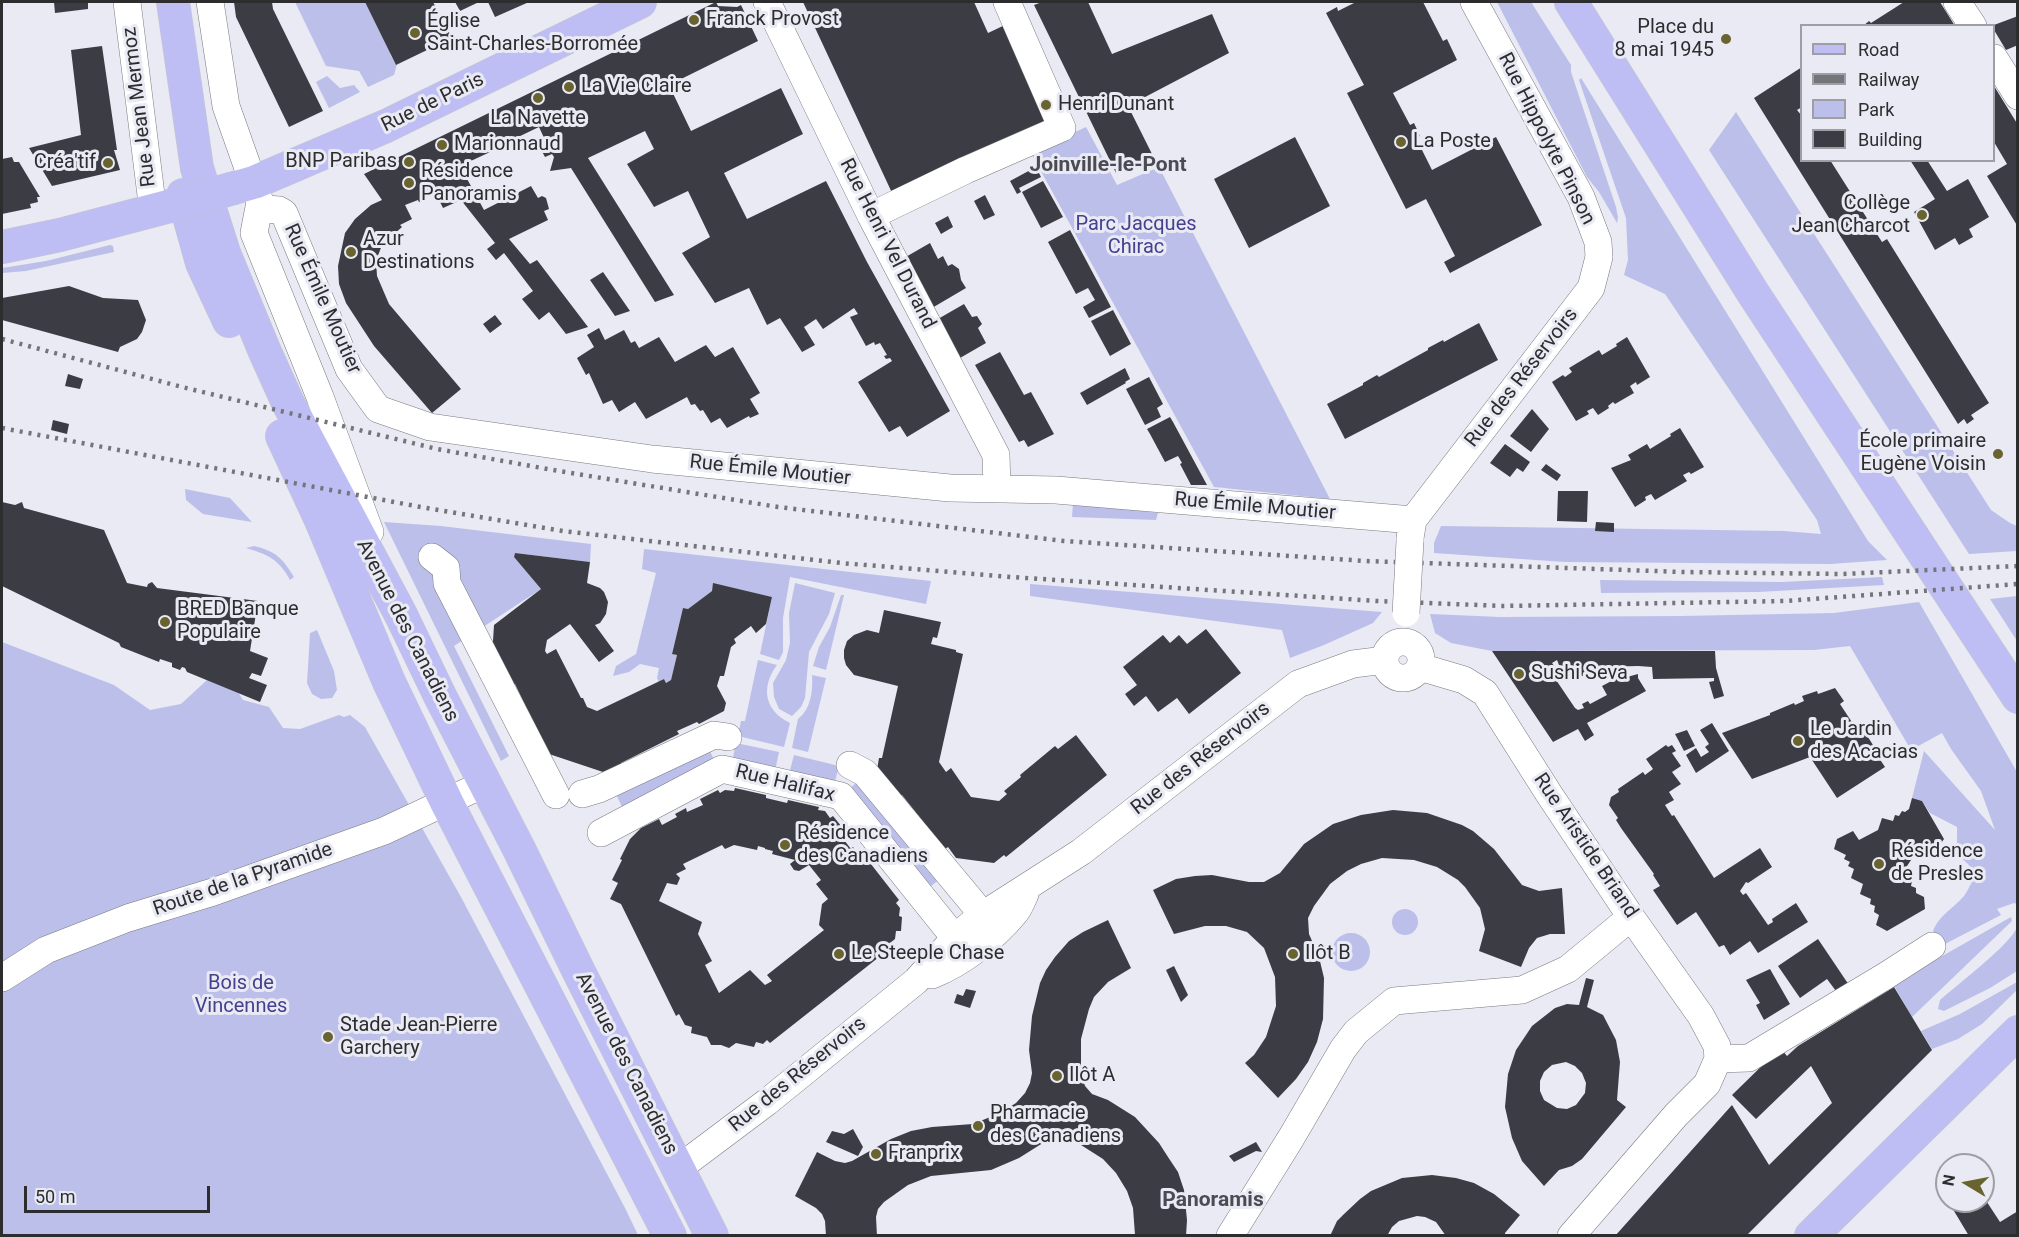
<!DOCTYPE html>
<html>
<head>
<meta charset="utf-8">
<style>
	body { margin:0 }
	#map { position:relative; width:2019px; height:1237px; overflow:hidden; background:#e9eaf3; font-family:Roboto,sans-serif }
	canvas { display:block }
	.frame { position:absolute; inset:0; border:3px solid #2d2d30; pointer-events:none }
	.legend { position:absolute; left:1800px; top:24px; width:195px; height:138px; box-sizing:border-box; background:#e9eaf3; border:2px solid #9e9ea5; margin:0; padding:8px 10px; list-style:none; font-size:18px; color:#2d2d30 }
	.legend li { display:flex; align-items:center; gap:12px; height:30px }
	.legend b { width:30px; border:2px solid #9e9ea5 }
	.north { position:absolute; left:1935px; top:1153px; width:60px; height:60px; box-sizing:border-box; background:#e9eaf3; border:2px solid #9e9ea5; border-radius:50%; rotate:280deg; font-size:16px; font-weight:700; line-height:24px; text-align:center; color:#2d2d30 }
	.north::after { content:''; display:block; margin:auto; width:21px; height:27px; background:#69632f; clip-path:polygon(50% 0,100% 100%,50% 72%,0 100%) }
	.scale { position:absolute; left:24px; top:1186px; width:186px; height:27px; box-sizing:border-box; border:3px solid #2d2d30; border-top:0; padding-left:8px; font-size:18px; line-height:21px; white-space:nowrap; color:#2d2d30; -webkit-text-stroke:4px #e9eaf3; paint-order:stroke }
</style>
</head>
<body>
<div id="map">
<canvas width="2019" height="1237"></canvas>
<div class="frame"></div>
<ul class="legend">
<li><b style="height:8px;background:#bebef5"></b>Road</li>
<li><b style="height:8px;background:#747479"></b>Railway</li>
<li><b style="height:16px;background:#bcbfe9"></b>Park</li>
<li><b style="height:16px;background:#3c3d44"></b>Building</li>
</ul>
<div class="north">N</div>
<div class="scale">50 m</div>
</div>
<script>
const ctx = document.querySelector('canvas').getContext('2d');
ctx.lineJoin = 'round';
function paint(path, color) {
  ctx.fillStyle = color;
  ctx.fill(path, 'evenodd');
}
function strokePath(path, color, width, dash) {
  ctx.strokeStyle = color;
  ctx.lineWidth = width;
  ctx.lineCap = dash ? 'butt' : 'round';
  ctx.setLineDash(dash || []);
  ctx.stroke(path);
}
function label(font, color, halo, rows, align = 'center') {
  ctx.font = font + ' Roboto,sans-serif';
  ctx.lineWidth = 6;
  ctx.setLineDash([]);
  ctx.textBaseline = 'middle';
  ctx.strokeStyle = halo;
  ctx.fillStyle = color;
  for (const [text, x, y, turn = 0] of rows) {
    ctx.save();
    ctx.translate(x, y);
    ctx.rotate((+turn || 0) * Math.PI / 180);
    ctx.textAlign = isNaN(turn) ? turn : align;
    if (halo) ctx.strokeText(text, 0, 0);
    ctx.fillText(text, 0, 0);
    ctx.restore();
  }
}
paint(new Path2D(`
	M295 2H365L391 53 390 54 396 65 397 64 394 75 368 87 359 71 326 66Z
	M1497 2H1531L1571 65V72L1616 207 1618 217 1617 223 1599 192 1587 177Z
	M327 76 340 88 354 85 360 92 329 108 316 82Z
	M1581 78 1868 541 1887 560 1830 564 1565 562 1434 553V543L1441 526 1784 531 1821 534 1817 520 1665 294 1624 275 1628 260 1626 218 1579 80Z
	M1736 112 1991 510 2010 523 2017 526V551L1969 554 1709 150Z
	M1086 127 1117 185 1159 167 1330 499 1214 487 1031 153Z
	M110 245 113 246 114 252 26 271 2 273V268L46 261Z
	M185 489 230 498 252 522 203 514 186 500Z
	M1073 503 1158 513 1156 520 1072 517Z
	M384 522 441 526 591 544 590 562 515 553 514 557 541 589 454 646 509 756 501 761Z
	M254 546C276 551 283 559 294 577L290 580C280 560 267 554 246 548Z
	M644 549 931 581 926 604 790 577 783 618V652L779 660 760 654 772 597 714 584 712 591 688 609 683 608 672 653 677 655 671 680 666 683 664 679 659 682 657 678 659 668 640 664 629 672 613 676 616 666 636 654 656 573 642 569Z
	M1882 577 1884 585 1758 592 1601 593 1600 580 1782 582Z
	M795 583 835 593 829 614 809 652 805 698 801 707 792 716 779 709 774 697 773 683 786 660 790 643 789 613Z
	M1030 584 1382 612 1373 623 1324 645 1290 658 1282 630 1030 596Z
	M841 595H844L826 670 813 666 819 647 830 627Z
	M2017 596H2018L2017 641 1990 599Z
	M1919 602 2017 772V904L2014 903 1997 909 2001 915 1943 945 1933 931C1940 914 1953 909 1964 896 1967 892 1969 887 1972 882L1969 865 1957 854V827L1930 813 1922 801 1912 798 1924 751 1995 830 1981 791 1951 749 1942 733 1911 750 1850 646 1814 650 1492 651 1451 643 1435 633 1430 614 1500 617 1681 616 1834 613Z
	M317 630 334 671 337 690 332 698 321 699 312 694 307 683 310 633Z
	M2 642 114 685 150 710 181 704 207 680 223 668 243 700 269 707 283 728 300 729 339 715 344 717 350 715 365 727 461 897 625 1208 638 1235H2Z
	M758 660 777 665C760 688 765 711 790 723L784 747 738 736 741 721H745Z
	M812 675 826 678 808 752 792 748 798 719C811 709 813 691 812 675Z
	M736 743 779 752 775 771 732 762Z
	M708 747 717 766 624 811 615 792Z
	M794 755 839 766 834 785 789 774Z
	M860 780 940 879 926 890 846 791Z
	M1392 922a13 13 0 1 1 26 0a13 13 0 1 1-26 0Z
	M2011 917 2012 921 1912 1017 1893 984Z
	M2017 927V971L1990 988 1944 1011 1938 1009 1940 1000C1957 985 2011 944 2017 927Z
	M1332 952a19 19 0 1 1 38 0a19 19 0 1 1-38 0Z
	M2017 982V990L1982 1024 1958 1039 1932 1049 1921 1031 1960 1014Z`), '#bcbfe9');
paint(new Path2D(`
	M54 2H88V9L55 13Z
	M234 2H272L273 9 323 111 289 127 236 17Z
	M365 2H433L452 38 396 65Z
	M455 2H479L460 11Z
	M488 2H529L495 17Z
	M716 2 718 6 737 7 741 5 758 41 669 85 691 131 781 88 803 134 724 173 747 219 826 181 867 262 950 411 907 437 900 426 889 432 858 382 892 361 890 358 886 359 884 356 887 355 880 343 875 345 874 342 866 346 850 317 858 314 854 308 823 329 816 319 804 327 815 345 802 352 780 318 767 325 749 288 715 303 682 253 710 237 688 191 654 207 627 164 654 149 645 131 588 158 674 295 655 302 571 168 550 171 554 157 552 154 545 157 538 144 545 140 539 127 516 138V140L460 166 484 210 531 186 538 198 542 196 546 198 549 209 544 211 548 220 509 239 530 264 537 260 588 327 566 334 549 312 539 320 522 299 533 291 504 253 496 260 487 249 495 243 461 200 443 208 435 192 421 198 422 201 419 202 418 200 405 205 412 219 400 225 402 227 382 245 376 261 377 276 389 304 461 389 432 413 374 346 346 303 339 284 338 266 345 233 355 219 371 205 382 200 364 174Z
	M803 2H974L988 33 1005 25 1050 122 893 195Z
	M1042 2H1088L1112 54 1212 14 1229 53 1128 106 1153 156 1116 173 1034 5Z
	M1356 2H1423L1443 41 1447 39 1457 60 1393 93 1410 125 1414 123 1420 136 1416 138 1432 170 1496 137 1542 225 1450 273 1444 262 1455 256 1426 199 1406 209 1347 93 1364 85 1326 13 1337 7 1338 11Z
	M1904 2H1940L1955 26H1863L1869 21 1871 23Z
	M2018 16V45L2006 50 1994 30V25Z
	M102 46 117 150H114L120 170 52 186 29 148 81 135 71 50Z
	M1802 67V107L1797 110 1802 116V160H1830L1882 242 1887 239 1989 403 1971 415 1974 419 1967 424 1964 419 1958 424 1754 98Z
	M1994 86 2018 125V227L1987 176 2007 164 1994 142Z
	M1295 137 1330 206 1249 248 1214 179Z
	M12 157 14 162H19L40 197H37L38 202 30 204 31 208 2 214V159Z
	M1910 160H1927L1947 191 1968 179 1989 217 1969 229 1973 237 1959 245 1955 238 1935 250 1914 212 1935 199Z
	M1036 167 1041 177 1019 188 1021 192 1017 194 1010 181Z
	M1043 181 1063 217 1041 228 1022 192Z
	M985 195 995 215 984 220 974 201Z
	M948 216 953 227 941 234 935 223Z
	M1070 230 1111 307 1089 318 1083 307 1095 300 1088 288 1076 294 1048 242Z
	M930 243 938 259 943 256 948 266 952 264 959 269 961 280 966 288 932 308 904 258Z
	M603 272 630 311 615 316 590 280Z
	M69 286 103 298 138 300 146 320 142 332 137 339 120 347 118 352 2 320V298Z
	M964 304 972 317 977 316 982 324 978 328 986 343 960 358 938 319Z
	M1113 310 1131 344 1110 356 1091 321Z
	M495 315 502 324 490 333 483 324Z
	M1479 323 1498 360 1345 439 1327 404 1363 385V383L1377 375 1379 377 1428 350V348L1443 340 1444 342Z
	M599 328 605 340 624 330 631 343 635 341 639 348 659 337 675 362 706 345 715 357 733 347 760 393 750 399 759 414 750 418 749 416 727 428 720 418 711 423 703 410 700 411 695 404 691 405 687 397 646 419 635 402 619 412 612 400 603 404 589 373 586 375 577 358 594 347 587 335Z
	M1627 337 1650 377 1637 385 1636 382 1630 386 1634 393 1615 404 1613 402 1608 406 1609 408 1598 415 1593 408 1587 411 1589 414 1576 421 1552 382 1563 375 1565 377 1572 372 1569 368 1599 350 1602 355 1617 346 1616 344Z
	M1000 352 1024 395 1031 392 1054 434 1028 447 1024 440 1019 442 975 365Z
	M1125 368 1130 379 1125 382 1126 383 1087 405 1080 393Z
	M68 374 83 379 80 389 65 386Z
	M1149 377 1163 404 1157 408 1161 417 1145 425 1126 389Z
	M1532 409 1549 429 1531 452 1510 436Z
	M1170 417 1173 422 1207 485H1191L1180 464 1182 463 1178 456 1165 462 1150 434 1147 429Z
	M53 420 69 424 67 434 51 430Z
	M1680 428 1704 467 1691 474 1689 472 1683 475 1687 481 1655 500 1651 494 1645 497 1646 500 1635 507 1611 468 1631 460 1628 455 1647 444 1650 449 1671 436 1670 434Z
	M1505 444 1530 462 1523 472 1517 468 1510 477 1490 463Z
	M1546 464 1561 475 1557 481 1541 470Z
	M1558 491H1588L1587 522 1557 521Z
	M2 502 15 505 22 502 24 508 104 530 127 583 147 587 148 584 152 582 157 588 258 601 250 651 268 658 261 676 252 673 249 678 267 685 260 702 187 672 185 668 182 667 180 670 172 667V663L160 659 159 662 121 647 119 643 2 586Z
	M1596 522 1614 523V532L1595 531Z
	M515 553 590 562 587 583 600 588 604 592 608 602 606 614 600 623 595 625 614 651 599 662 570 624 547 640 545 651 547 654 556 649 581 698H583L587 707 597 711 664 679 666 683 671 680 677 655 672 654 683 608 688 609 712 591 713 583 772 597 766 624 756 633 751 626 734 639 736 643 731 647 724 676H720L717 686 726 703 724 711 699 724 697 722 677 731 679 734 621 763 622 765 603 772 546 753 523 706 525 705 515 684 512 685 491 642 493 641 494 625 541 589 514 557Z
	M884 610 941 622 937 638 933 637 931 644 956 650V652L963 654 939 762 946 772 951 768 971 797 999 801 1007 794 1004 791 1021 777 1020 775 1055 746 1058 749 1076 735 1107 775 1006 857 1004 855 994 863 956 858 948 847 945 849 902 795 900 796 877 770 879 758H882L898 686 854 675 846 665 844 658V650L847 641 854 635 867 630 879 633Z
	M1206 629 1241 673 1189 714 1177 698 1158 712 1146 696 1134 706 1125 694 1137 685 1123 667 1163 635 1170 643 1179 635 1187 644Z
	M1492 651H1715L1716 668 1724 696 1714 699 1709 682 1714 681V678L1653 679 1652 667 1638 666 1600 667V676H1583L1561 670 1557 660 1552 663 1557 670 1552 674 1575 708 1578 710 1584 708 1582 704 1588 701 1590 704 1607 695 1602 686 1621 676 1624 680 1627 679V677L1638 674V678L1646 691 1587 723 1594 735 1585 741 1578 729 1553 742Z
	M1835 688 1844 701 1840 704 1861 736 1866 734 1873 745 1871 746 1885 767 1837 798 1810 757 1752 779 1722 733 1770 715V713L1794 703 1795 705 1804 701 1802 696 1817 691 1818 694Z
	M1712 723 1729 751 1696 773 1686 755 1696 748 1701 757 1709 752 1705 747 1709 744 1700 730Z
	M1687 730 1695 746 1684 751 1675 734Z
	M1666 745 1668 747 1672 745 1676 751 1672 753 1681 766 1672 772 1681 784 1669 792 1674 800 1665 805 1672 816 1674 815 1714 878 1760 848 1772 867 1748 883 1746 882 1740 891 1743 895 1746 893 1768 925 1773 922 1772 919 1796 903 1808 922 1758 953 1750 941 1730 955 1724 945 1719 947 1696 912 1677 925 1653 890 1660 886 1653 875 1654 874 1621 828 1616 820 1618 818 1609 805 1611 797 1619 792 1618 789 1643 772 1645 775 1653 769 1646 759Z
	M735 788 766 795V798L787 803 788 800 819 807 818 810 825 811 830 818 833 816 846 832 841 836 851 849 853 847 857 852 860 850 899 900 896 903 900 908 899 916 902 917 901 931H896L895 939 890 943 893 946 770 1043 767 1040 763 1044 756 1042 754 1047 736 1043 729 1048 721 1045H711L707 1037 691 1033 692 1027 685 1025 679 1014 676 1016 621 904 610 899 618 883 612 880 622 860 620 859 630 839 641 828 659 819 662 825 677 817 675 814 686 808 687 812 703 805 700 799 718 790 720 793 725 790 734 791ZM722 845 725 849 734 845 757 850 758 846 765 848V849L773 851 772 854 795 860 790 864 794 870 799 871 809 865 821 880 816 884 828 899 822 904 819 925 824 930 767 975 772 981 765 985 750 970 719 993 705 965 712 961 698 934 702 922 659 901 667 883 677 885 680 878 676 874 686 869 683 864Z
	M1912 798 1922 801 1944 839 1937 849 1928 847 1924 853 1920 852 1916 858 1913 857 1907 866 1906 879 1912 881 1911 886 1916 888V893L1924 897 1925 909 1887 931 1876 925 1879 915 1874 912 1875 906 1870 904 1871 899 1860 894 1863 884 1851 878 1854 869 1848 866 1850 862 1844 859 1846 855 1834 849 1837 839 1853 831 1859 840 1878 830 1882 818 1893 821 1895 815 1899 816 1902 811 1905 812 1909 809Z
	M1393 810 1427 813 1462 825 1473 831 1494 849 1522 885 1539 891 1562 888 1565 934H1550L1537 938 1529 948 1521 967 1479 951 1485 929 1480 908 1465 887 1458 880 1437 867 1414 860 1382 858 1361 864 1347 871 1330 884 1314 906 1308 918 1309 934 1319 957 1324 978 1323 1019 1317 1042 1308 1062 1296 1079 1278 1098 1245 1063 1254 1055 1266 1037 1276 1006 1275 977 1264 948 1247 932 1226 926H1205L1174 934 1153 890 1176 879 1195 876 1212 875 1249 882H1264L1280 873 1304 844 1333 824 1361 815Z
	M1108 920 1131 968 1108 982 1094 997 1089 1009 1081 1039V1066L1083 1079 1085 1086 1092 1094 1108 1100 1135 1117 1159 1143 1168 1157 1178 1172 1184 1190 1187 1220 1186 1236 1135 1235 1133 1208 1127 1191 1116 1173 1103 1159 1081 1145 1061 1138 1046 1141 1019 1158 991 1170 931 1176 908 1185 884 1202 878 1209 876 1217 877 1236H826L825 1221 822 1214 816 1208 795 1196 817 1152 835 1161 845 1163 852 1161 891 1139 911 1131 932 1127 973 1124 1000 1113 1016 1103 1025 1093 1030 1083 1032 1073 1029 1050 1032 1016 1040 983 1046 970 1055 957 1069 941 1083 932Z
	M1818 939 1851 988 1839 995 1827 979 1800 998 1778 966Z
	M1174 966 1188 995 1181 1002 1166 970Z
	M1770 969 1790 1004 1764 1020 1756 1005 1760 1003 1746 980Z
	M1586 978 1594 980 1587 1007 1603 1015 1616 1040 1620 1062 1617 1100 1626 1107 1582 1159 1572 1166 1559 1170 1544 1186 1522 1161 1512 1138 1505 1107 1508 1074 1516 1050 1532 1026 1555 1008 1567 1004 1579 1005ZM1566 1062 1575 1066 1582 1073 1586 1083 1585 1093 1576 1105 1567 1109 1557 1108 1544 1100 1540 1091V1081L1544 1072 1552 1065Z
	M1894 987 1932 1050 1746 1236H1615L1732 1105 1769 1165 1832 1103 1811 1066 1756 1119 1732 1095 1771 1057 1782 1050 1787 1056 1798 1046Z
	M966 989 976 991 970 1008 954 1003 957 994 963 996Z
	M853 1129 863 1147 858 1156 826 1142 832 1131 844 1134Z
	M1256 1142 1262 1152 1256 1151 1234 1162 1229 1156Z
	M1432 1175 1456 1178 1474 1183 1494 1194 1520 1215 1505 1233V1236H1446L1436 1222 1425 1217 1417 1216 1399 1221 1392 1227 1387 1236H1330L1337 1221 1343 1215 1360 1199 1371 1191 1402 1178Z
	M1983 1196 2000 1222 2018 1211V1236H1969L1951 1206 1959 1201H1983Z`), '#3c3d44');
const minor = new Path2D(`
	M127 2 153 211
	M210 2 226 106 260 202 254 233 320 397 370 532
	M767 2 871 216 996 455 997 488
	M1957 2 1973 26
	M1994 58 2018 96
	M260 202 266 209 279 210 284 213 349 369 378 409 430 427 652 459 950 488 1056 490 1413 520
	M881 211 966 170 1062 128 1007 2
	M1410 538 1413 520 1591 288 1599 257 1598 242 1581 197 1474 2
	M432 557 446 568 447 583 556 795
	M1385 660a18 18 0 1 1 36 0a18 18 0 1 1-36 0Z
	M1420 667 1464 680 1485 693 1549 794 1631 917 1701 1016 1717 1046 1718 1059 1707 1084 1676 1115 1571 1236
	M850 765 865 773 983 915
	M582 794 599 789 714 735 728 737
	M601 833 722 769 841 796 955 938
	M932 975C962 963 993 939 1014 914 1019 909 1022 901 1025 894
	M2 978 46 950 128 918 213 892 384 831 486 783
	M1718 1059 1749 1058 1887 975 1932 946
	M679 1168 767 1102 916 981 955 938 978 918 1081 852 1298 684 1353 664 1385 660
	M1230 1236 1291 1138 1343 1049 1356 1032 1394 1001 1522 990 1568 969 1631 917`);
const major = new Path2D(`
	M173 2 197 168 224 253 265 352 288 403 401 615 440 696 519 849 577 968 712 1236
	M1571 2 1753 293 2018 697
	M234 188 255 182 386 126 640 2
	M183 195 202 263 229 321
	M2 247 60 235 170 206
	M282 436 320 518 389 682 447 803 670 1236
	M1811 1236 2018 1032`);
strokePath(minor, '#797a81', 28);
strokePath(major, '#c8c8c9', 34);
strokePath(minor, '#fff', 27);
strokePath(major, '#bebef5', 33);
strokePath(new Path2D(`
	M2 339 182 387 437 449 553 470 778 507 1064 541 1366 561 1683 572 1842 574 2018 566
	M2 428 426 508 563 531 841 563 1011 577 1377 601 1503 606 1785 601 2018 584`), '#747479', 4.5, [3, 6]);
const minorBridge = new Path2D(`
	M1406 613 1410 541`);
const majorBridge = new Path2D(`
	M170 206 234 188`);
strokePath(minorBridge, '#797a81', 28, []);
strokePath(majorBridge, '#c8c8c9', 34, []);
strokePath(minorBridge, '#fff', 27);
strokePath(majorBridge, '#bebef5', 33);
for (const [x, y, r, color] of [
	[694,20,6,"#69632f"],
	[415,33,6,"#69632f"],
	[1726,39,6,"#69632f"],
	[569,87,6,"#69632f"],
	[538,98,6,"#69632f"],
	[1046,105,6,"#69632f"],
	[1401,142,6,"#69632f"],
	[442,145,6,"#69632f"],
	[409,162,6,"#69632f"],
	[108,163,6,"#69632f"],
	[409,183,6,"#69632f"],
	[1922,215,6,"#69632f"],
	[351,252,6,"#69632f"],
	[1998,454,6,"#69632f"],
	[165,622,6,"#69632f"],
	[1519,674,6,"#69632f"],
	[1798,741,6,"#69632f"],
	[785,845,6,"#69632f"],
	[1879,864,6,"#69632f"],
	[839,954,6,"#69632f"],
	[1293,954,6,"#69632f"],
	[328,1037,6,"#69632f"],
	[1057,1076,6,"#69632f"],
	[978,1126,6,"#69632f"],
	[876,1154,6,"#69632f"]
]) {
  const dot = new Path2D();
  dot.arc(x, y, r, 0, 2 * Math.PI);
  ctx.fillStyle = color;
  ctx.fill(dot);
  strokePath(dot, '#e9eaf3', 2);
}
label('20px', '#2d2d30', '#e9eaf3', [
	["Franck Provost",706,20],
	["Église",427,22],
	["Saint-Charles-Borromée",427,45],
	["Place du",1714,28,"right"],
	["8 mai 1945",1714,51,"right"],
	["La Vie Claire",581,87],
	["Henri Dunant",1058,105],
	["La Navette",538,119,"center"],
	["La Poste",1413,142],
	["Marionnaud",454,145],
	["BNP Paribas",397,162,"right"],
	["Créa'tif",96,163,"right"],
	["Résidence",421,172],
	["Panoramis",421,195],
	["Collège",1910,204,"right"],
	["Jean Charcot",1910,227,"right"],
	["Azur",363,240],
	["Destinations",363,263],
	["École primaire",1986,442,"right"],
	["Eugène Voisin",1986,465,"right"],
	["BRED Banque",177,610],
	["Populaire",177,633],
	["Sushi Seva",1531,674],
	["Le Jardin",1810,730],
	["des Acacias",1810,753],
	["Résidence",797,834],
	["des Canadiens",797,857],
	["Résidence",1891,852],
	["de Presles",1891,875],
	["Le Steeple Chase",851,954],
	["Ilôt B",1305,954],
	["Stade Jean-Pierre",340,1026],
	["Garchery",340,1049],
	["Ilôt A",1069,1076],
	["Pharmacie",990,1114],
	["des Canadiens",990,1137],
	["Franprix",888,1154]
], 'left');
label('20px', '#2d2d30', '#e9eaf3', [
	["Rue de Paris",433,103,-26],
	["Rue Jean Mermoz",140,107,-97],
	["Rue Hippolyte Pinson",1546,139,63],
	["Rue Henri Vel Durand",887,244,63],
	["Rue Émile Moutier",322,299,66],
	["Rue des Réservoirs",1522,378,-52],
	["Rue Émile Moutier",770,471,6],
	["Rue Émile Moutier",1255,507,5],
	["Avenue des Canadiens",407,631,63],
	["Rue des Réservoirs",1201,759,-38],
	["Rue Halifax",785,784,14],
	["Rue Aristide Briand",1585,846,56],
	["Route de la Pyramide",243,880,-19],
	["Avenue des Canadiens",626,1064,63],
	["Rue des Réservoirs",798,1075,-39]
]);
label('20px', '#45408f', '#e9eaf3', [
	["Parc Jacques",1136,225],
	["Chirac",1136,248],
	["Bois de",241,984],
	["Vincennes",241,1007]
]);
label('bold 21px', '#4b4c53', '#e9eaf3', [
	["Joinville-le-Pont",1108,166],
	["Panoramis",1213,1201]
]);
</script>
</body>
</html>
